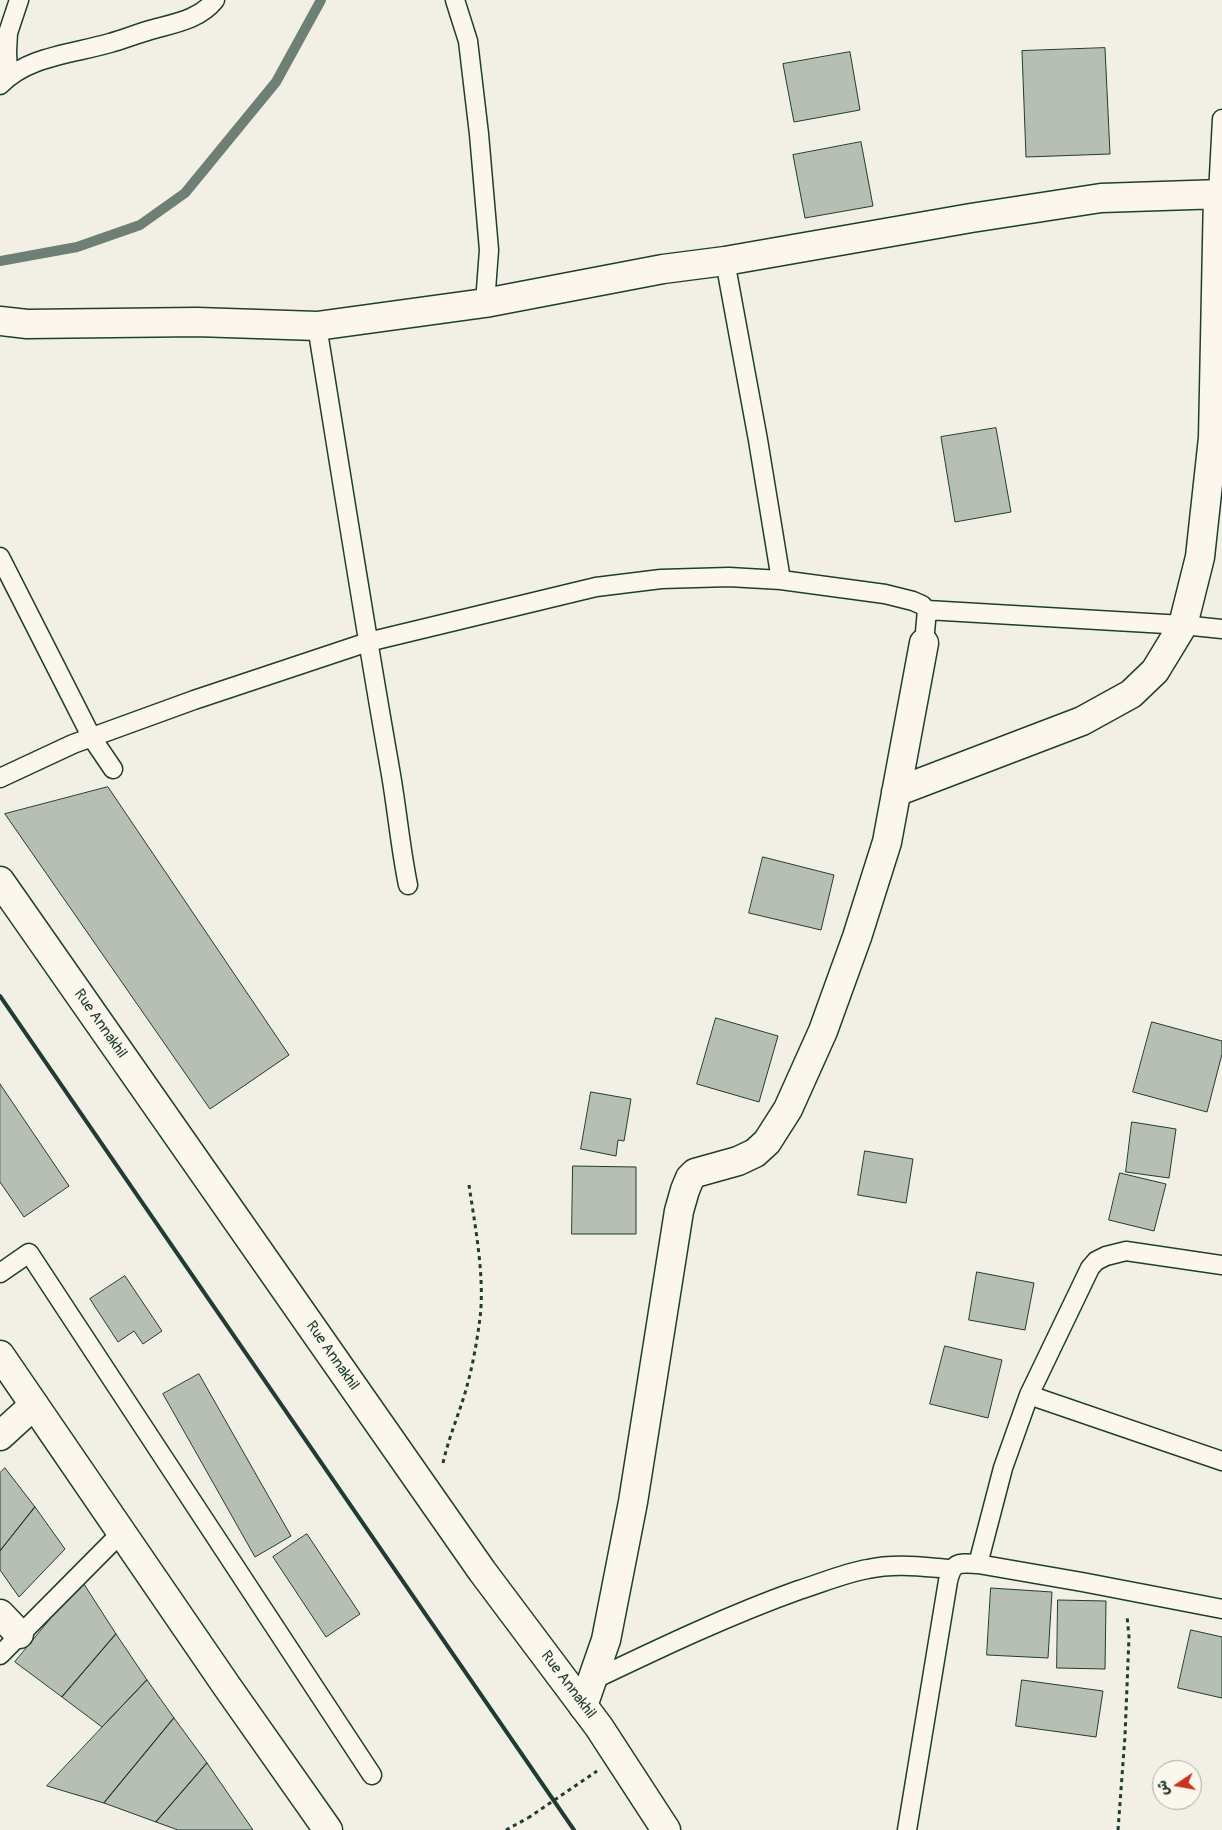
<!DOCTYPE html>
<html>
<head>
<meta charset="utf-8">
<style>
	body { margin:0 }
	#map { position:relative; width:1222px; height:1830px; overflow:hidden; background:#f2f0e5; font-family:Pangolin,"Playpen Sans Arabic",sans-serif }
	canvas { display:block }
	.north { position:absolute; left:1152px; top:1760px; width:50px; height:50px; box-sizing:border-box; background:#fbf7ec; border:1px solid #a3ada2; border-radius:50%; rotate:258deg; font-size:14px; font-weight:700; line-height:20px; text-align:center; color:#1f3d34 }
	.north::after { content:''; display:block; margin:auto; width:18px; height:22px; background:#c8321e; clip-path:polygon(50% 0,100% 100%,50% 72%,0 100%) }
</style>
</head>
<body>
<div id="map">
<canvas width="1222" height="1830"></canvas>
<div class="north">ش</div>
</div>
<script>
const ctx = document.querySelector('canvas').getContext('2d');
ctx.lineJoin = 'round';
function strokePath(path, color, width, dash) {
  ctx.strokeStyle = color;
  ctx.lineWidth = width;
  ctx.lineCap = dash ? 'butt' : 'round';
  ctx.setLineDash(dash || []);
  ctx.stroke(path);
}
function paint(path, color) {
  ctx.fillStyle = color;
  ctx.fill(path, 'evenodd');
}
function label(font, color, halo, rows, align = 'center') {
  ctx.font = font + ' Pangolin,sans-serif';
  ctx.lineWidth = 4.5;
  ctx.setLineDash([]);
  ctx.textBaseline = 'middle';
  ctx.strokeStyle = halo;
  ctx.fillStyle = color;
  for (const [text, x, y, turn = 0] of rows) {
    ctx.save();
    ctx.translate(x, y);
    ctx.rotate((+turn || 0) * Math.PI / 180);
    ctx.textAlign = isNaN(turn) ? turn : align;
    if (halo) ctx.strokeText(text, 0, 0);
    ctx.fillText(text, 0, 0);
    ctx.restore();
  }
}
strokePath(new Path2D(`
	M0 261 77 247 140 225 185 193 276 82 321 0`), '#6e7f75', 10);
const building = new Path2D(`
	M1105 48 1110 154 1026 157 1022 51Z
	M850 52 860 110 794 122 783 64Z
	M861 142 873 206 805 218 793 155Z
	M996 428 1011 512 955 522 941 437Z
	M108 787 289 1055 210 1109 5 814Z
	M763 857 834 875 821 930 749 913Z
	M716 1018 778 1036 759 1102 697 1084Z
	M1152 1022 1222 1041V1054L1207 1112 1133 1092Z
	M0 1084 69 1186 24 1217 0 1182Z
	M591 1092 631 1099 624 1141 618 1140 616 1156 581 1149Z
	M1132 1122 1176 1129 1169 1178 1126 1172Z
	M865 1151 913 1159 906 1203 858 1195Z
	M573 1166 636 1167V1234H572Z
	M1120 1173 1166 1184 1154 1231 1109 1220Z
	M977 1272 1034 1283 1025 1330 969 1320Z
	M125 1276 162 1331 143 1344 134 1331 118 1342 90 1299Z
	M945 1346 1002 1360 988 1418 930 1404Z
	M199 1374 291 1536 255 1557 163 1394Z
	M5 1468 35 1507 0 1551V1473Z
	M35 1507 65 1549 19 1597 0 1570V1551Z
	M307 1534 360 1614 326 1637 273 1557Z
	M82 1581 116 1634 62 1697 15 1662Z
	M991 1588 1052 1592 1048 1658 987 1655Z
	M1058 1600 1106 1601 1105 1669 1057 1668Z
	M1191 1630 1222 1637V1698L1178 1688Z
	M116 1634 147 1680 102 1727 62 1697Z
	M147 1680 174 1718 104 1803 47 1786Z
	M1022 1680 1103 1691 1096 1737 1016 1726Z
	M174 1718 207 1763 156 1822 104 1803Z
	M207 1763 253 1830H178L156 1822Z`);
paint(building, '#b7beb3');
strokePath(building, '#1f3d34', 1);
const service = new Path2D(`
	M455 0 468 41 479 134 489 250 485 303
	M8 77 7 51 8 33 19 0
	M0 85C28 56 72 54 110 43 124 39 139 33 154 29 176 23 200 19 215 0
	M1218 194 1222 119
	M725 261 758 440 781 580
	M317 326C341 474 364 622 390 769 397 808 400 846 408 885
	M0 557 92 738 113 769
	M927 610 1183 625 1222 629
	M0 778 73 744 194 700 368 642 596 587 661 579 729 577 781 580 885 594 913 601 922 605 927 610 924 643
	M0 1273 29 1253 372 1775
	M1029 1395 1222 1461
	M978 1564 1003 1468 1029 1395 1090 1268 1096 1261 1106 1256 1126 1251 1222 1265
	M0 1655 122 1532
	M593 1680C660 1648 729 1615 799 1590 822 1583 844 1573 868 1569 896 1563 923 1567 951 1569
	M907 1830 948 1581C953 1561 959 1563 978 1564L1082 1582 1222 1609`);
const minor = new Path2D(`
	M0 321 27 324 197 322 317 326 485 303 663 269 725 261 971 218 1101 198 1222 194
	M896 792 1082 721 1131 694 1155 671 1183 625 1200 557 1213 438 1218 194
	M0 1436 34 1405
	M0 1614 19 1634
	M583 1706 606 1640 633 1502 679 1211 685 1190 690 1178 695 1173 738 1161 755 1153 767 1142 788 1109 823 1031 857 937 887 842 924 643`);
const tertiary = new Path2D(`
	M0 881 482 1571 599 1727 666 1830`);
const secondary = new Path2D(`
	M0 1355 226 1685 328 1830`);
strokePath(service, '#1f3d34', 21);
strokePath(minor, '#1f3d34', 31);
strokePath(tertiary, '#1f3d34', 31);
strokePath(secondary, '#1f3d34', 31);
strokePath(new Path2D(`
	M443 1463C449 1436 460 1412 467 1386 473 1364 477 1341 480 1318 485 1277 475 1226 469 1185
	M506 1830 528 1818
	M1118 1830 1125 1736 1129 1637 1127 1616`), '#1f3d34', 3, [4, 4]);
strokePath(service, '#fbf7ec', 18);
strokePath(minor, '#fbf7ec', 28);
strokePath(tertiary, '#fbf7ec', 28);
strokePath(secondary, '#fbf7ec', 28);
strokePath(new Path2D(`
	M0 996 574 1830`), '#1f3d34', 4);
strokePath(new Path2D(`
	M528 1818 597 1771`), '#1f3d34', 3, [4, 4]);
label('15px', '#1f3d34', '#fbf7ec', [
	["Rue Annakhil",100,1024,55],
	["Rue Annakhil",332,1356,55],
	["Rue Annakhil",568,1685,53]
]);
</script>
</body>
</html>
